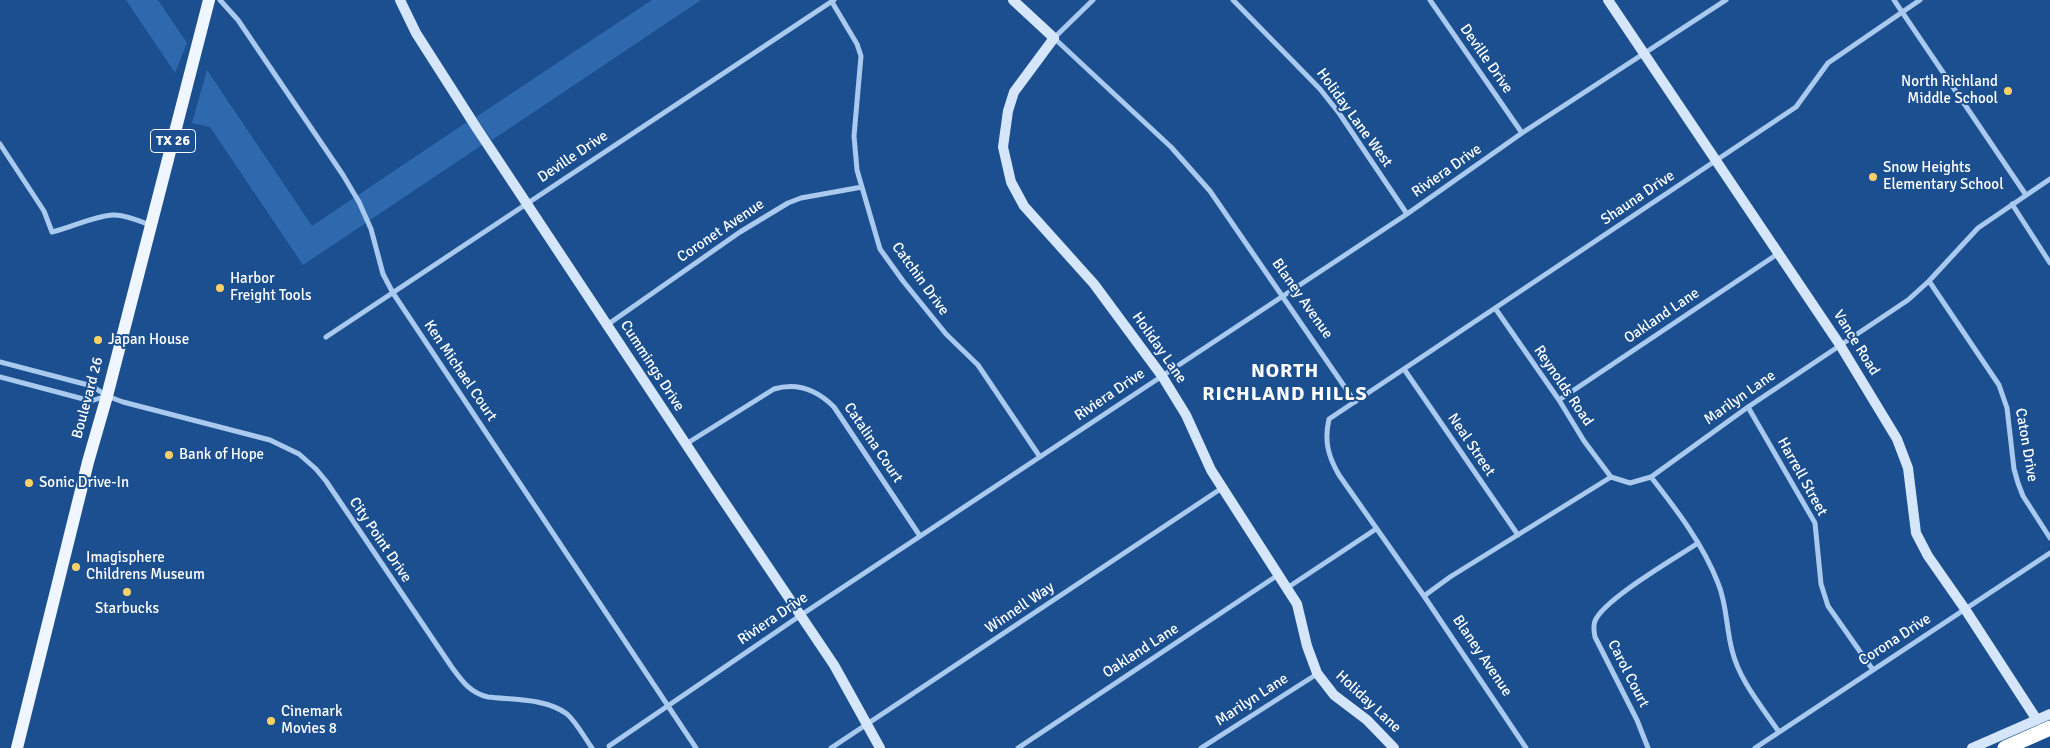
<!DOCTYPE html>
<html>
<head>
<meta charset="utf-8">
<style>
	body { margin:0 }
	canvas { display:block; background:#1b4f8f }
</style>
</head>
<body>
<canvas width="2050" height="748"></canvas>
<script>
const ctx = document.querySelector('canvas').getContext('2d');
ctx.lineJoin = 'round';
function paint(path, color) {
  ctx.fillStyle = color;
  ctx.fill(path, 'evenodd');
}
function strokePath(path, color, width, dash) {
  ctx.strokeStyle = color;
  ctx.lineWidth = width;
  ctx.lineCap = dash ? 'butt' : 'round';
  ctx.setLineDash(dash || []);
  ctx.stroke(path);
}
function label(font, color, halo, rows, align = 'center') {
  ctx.font = font + ' Signika,sans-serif';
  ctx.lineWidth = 4;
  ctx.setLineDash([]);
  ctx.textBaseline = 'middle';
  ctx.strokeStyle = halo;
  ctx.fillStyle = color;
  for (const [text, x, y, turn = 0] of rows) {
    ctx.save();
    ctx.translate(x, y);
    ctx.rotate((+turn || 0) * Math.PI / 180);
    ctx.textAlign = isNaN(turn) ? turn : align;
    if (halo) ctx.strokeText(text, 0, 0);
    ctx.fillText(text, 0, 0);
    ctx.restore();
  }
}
paint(new Path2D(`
	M126 0H158L187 43 175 73Z
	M652 0H701L492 140 476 117Z
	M207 70 312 226 467 122 482 145 303 265 210 127 192 123Z`), '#2e69ad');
strokePath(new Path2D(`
	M220 0 238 20 343 175 359 202 371 229 383 274 393 293 696 748
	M1093 0 1054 38 1171 147 1210 191 1355 402
	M1233 0 1320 89 1339 113 1407 214
	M1430 0 1522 133
	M1894 0 2026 195
	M832 2 857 44 861 56 854 136 857 170 880 249 903 281 946 334 978 365 1040 457
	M0 144 44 211 52 232C73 227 91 217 112 215 124 214 140 221 150 225
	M2012 204 2050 263
	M1929 281 1999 385 2007 408 2014 469 2018 483 2023 496 2050 538
	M1495 308 1559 400 1584 441 1611 477
	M607 325 740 232 788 203 801 198 862 187
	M326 337 834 0
	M0 362 92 386 107 396 123 402 270 440 299 454 316 469 326 481 451 666C462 681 470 693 488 697 513 700 546 698 567 714 577 723 584 737 592 748
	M1404 369 1518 535
	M0 377 91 401 106 396
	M1559 400 1779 253
	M1748 407 1815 523 1821 584 1828 606 1873 670
	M686 444 774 389C798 382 817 390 834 407L920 536
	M1651 477C1676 509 1703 544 1718 583 1727 604 1726 628 1732 650 1739 680 1762 707 1779 732
	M1287 588 1376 529
	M1424 596 1450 577 1611 477 1630 483 1651 477 1748 407 1908 300 1929 281 1978 228 2050 179
	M609 746 801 615 1407 214 1522 133 1726 0
	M831 748 1222 488
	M1018 748 1278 575
	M1201 748 1317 674
	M1526 748 1424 596 1339 475C1328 456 1324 441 1329 419L1796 107 1828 63 1920 0
	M1648 748 1637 720 1595 637C1594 632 1593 626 1595 621 1604 599 1676 558 1698 543
	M1755 748 2050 553`), '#a9c9ee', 5);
strokePath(new Path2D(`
	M400 0 416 33 476 127 717 491 834 665 880 748
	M1013 0 1054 38 1014 92 1008 111 1003 147 1011 182 1024 206 1094 284 1162 376 1186 415 1211 470 1297 604 1307 646 1317 673 1334 695 1367 720 1394 748
	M1608 0 1840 345 1897 439 1908 468 1916 533 1928 556 1965 609 2037 720
	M1972 748 2050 714`), '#d6e6fa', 10);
strokePath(new Path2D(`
	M17 748 88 462 107 396 209 0`), '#f0f6ff', 12);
strokePath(new Path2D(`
	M2005 748 2050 728`), '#fff', 15);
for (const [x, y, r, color] of [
	[2008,91,5,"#ffd166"],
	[1873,177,5,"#ffd166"],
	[220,288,5,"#ffd166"],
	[98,340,5,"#ffd166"],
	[169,455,5,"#ffd166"],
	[29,483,5,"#ffd166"],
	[76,567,5,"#ffd166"],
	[127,592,5,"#ffd166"],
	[271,721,5,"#ffd166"]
]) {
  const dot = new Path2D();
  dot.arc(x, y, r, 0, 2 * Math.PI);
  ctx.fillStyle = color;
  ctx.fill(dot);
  strokePath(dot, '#1b4f8f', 2);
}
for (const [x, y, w] of [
	[173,141,45]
]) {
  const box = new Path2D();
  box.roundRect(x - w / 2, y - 11.5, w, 23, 4);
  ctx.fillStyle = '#1b4f8f';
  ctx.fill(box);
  strokePath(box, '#fff', 1);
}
label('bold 14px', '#fff', null, [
	["TX 26",173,141]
]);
label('15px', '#fff', '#1b4f8f', [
	["Deville Drive",1486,59,55],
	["Holiday Lane West",1354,118,54],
	["Deville Drive",573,157,-34],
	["Riviera Drive",1447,171,-35],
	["Shauna Drive",1638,198,-34],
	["Coronet Avenue",721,231,-34],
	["Catchin Drive",920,279,54],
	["Blaney Avenue",1302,299,55],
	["Oakland Lane",1662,316,-34],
	["Vance Road",1856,343,58],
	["Holiday Lane",1159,348,55],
	["Cummings Drive",652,366,57],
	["Ken Michael Court",460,371,56],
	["Reynolds Road",1563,386,56],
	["Riviera Drive",1110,395,-34],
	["Boulevard 26",88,398,-75],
	["Marilyn Lane",1740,398,-35],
	["Catalina Court",873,443,56],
	["Neal Street",1471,445,56],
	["Caton Drive",2026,445,80],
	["Harrell Street",1802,477,61],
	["City Point Drive",380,540,56],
	["Winnell Way",1020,608,-34],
	["Riviera Drive",773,619,-34],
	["Corona Drive",1895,640,-33],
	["Oakland Lane",1141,651,-33],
	["Blaney Avenue",1482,656,56],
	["Carol Court",1628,674,63],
	["Marilyn Lane",1252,700,-33],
	["Holiday Lane",1368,702,43]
]);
label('15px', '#fff', '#1b4f8f', [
	["North Richland",1998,82,"right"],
	["Middle School",1998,99,"right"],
	["Snow Heights",1883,168],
	["Elementary School",1883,185],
	["Harbor",230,279],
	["Freight Tools",230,296],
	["Japan House",108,340],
	["Bank of Hope",179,455],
	["Sonic Drive-In",39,483],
	["Imagisphere",86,558],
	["Childrens Museum",86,575],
	["Starbucks",127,609,"center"],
	["Cinemark",281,712],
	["Movies 8",281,729]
], 'left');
ctx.letterSpacing = '1px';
label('bold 20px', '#fff', '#1b4f8f', [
	["NORTH",1285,372],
	["RICHLAND HILLS",1285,395]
]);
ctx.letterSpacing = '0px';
</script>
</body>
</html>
